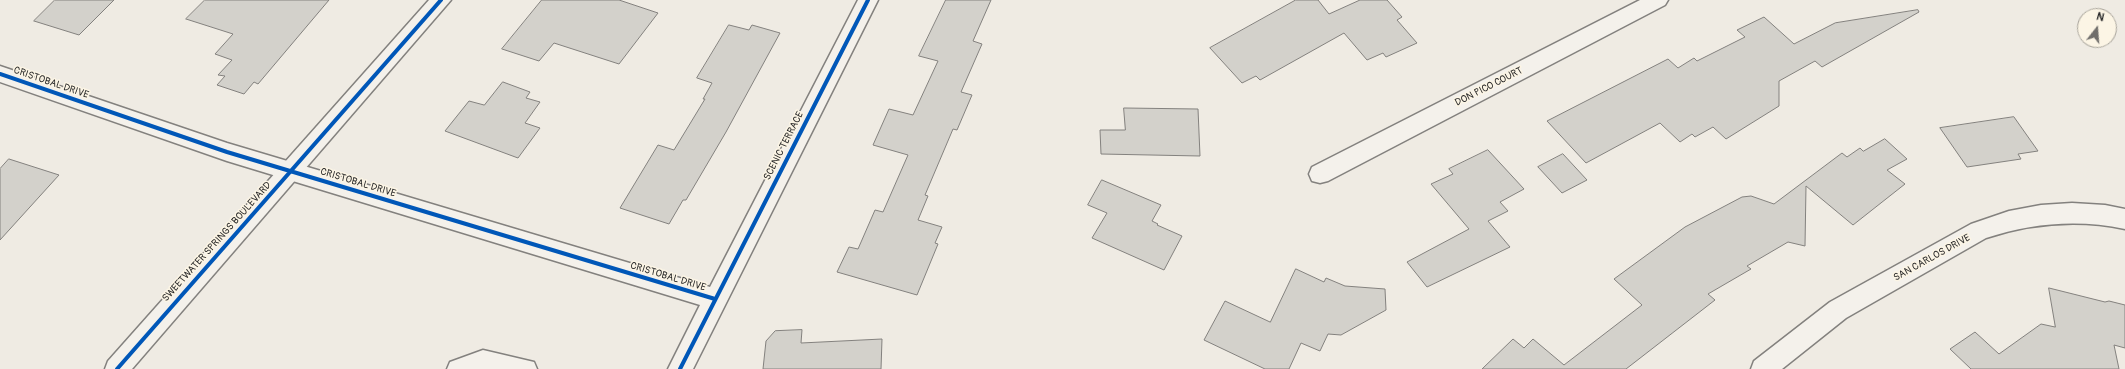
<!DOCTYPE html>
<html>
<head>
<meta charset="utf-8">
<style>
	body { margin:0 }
	#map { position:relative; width:2125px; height:369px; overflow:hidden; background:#efebe3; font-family:Pangolin,sans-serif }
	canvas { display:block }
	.north { position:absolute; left:2077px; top:8px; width:40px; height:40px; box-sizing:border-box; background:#fcf5e5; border:1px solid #a8a49b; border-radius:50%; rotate:17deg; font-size:11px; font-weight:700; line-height:16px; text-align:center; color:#2b2b2b }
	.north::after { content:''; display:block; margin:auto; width:14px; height:18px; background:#706e6b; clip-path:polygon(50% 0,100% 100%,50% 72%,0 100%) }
</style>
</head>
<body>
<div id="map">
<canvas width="2125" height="369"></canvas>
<div class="north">N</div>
</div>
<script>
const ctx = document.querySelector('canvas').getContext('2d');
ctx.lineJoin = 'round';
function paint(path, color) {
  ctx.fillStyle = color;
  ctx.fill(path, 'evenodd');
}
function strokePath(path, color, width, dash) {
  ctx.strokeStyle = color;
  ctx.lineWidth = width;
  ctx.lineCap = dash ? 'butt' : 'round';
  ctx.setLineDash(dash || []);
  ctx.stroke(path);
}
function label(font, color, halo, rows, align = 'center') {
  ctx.font = font + ' Pangolin,sans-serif';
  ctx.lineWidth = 3;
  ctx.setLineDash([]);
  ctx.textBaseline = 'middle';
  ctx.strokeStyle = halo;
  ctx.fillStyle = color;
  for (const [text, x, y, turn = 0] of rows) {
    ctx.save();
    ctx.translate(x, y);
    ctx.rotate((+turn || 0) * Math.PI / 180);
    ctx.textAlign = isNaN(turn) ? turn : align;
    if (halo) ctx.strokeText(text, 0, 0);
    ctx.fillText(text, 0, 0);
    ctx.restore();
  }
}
const building = new Path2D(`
	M55 0H114L79 35 34 21Z
	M205 0H329L258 84 254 82 244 94 217 85 225 76 218 75 232 60 215 54 233 34 186 19Z
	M542 0H619L658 13 619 64 554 43 539 61 502 49Z
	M946 0H991L973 41 982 44 961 92 972 95 957 130 953 129 925 195 928 196 918 220 942 227 935 243 938 244 917 295 837 272 849 247 858 249 875 210 883 212 908 155 873 145 889 109 913 115 938 61 919 56Z
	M1296 0H1318L1329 14 1360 0H1387L1402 17 1397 20 1417 43 1386 57 1383 53 1367 60 1344 33 1260 80 1256 76 1242 83 1210 48Z
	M1918 10 1919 12 1822 67 1815 61 1779 81V106L1726 139 1713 127 1695 137 1692 134 1680 142 1660 123 1586 163 1547 121 1668 59 1678 68 1694 58 1697 61 1745 37 1737 30 1764 17 1794 44 1835 23Z
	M729 25 749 30 752 25 780 33 726 132 686 200H683L669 224 620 208 658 145 674 150 705 99H703L712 83 697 78Z
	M503 82 530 92 526 98 540 102 525 123 540 128 518 158 445 131 469 101 484 105Z
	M1124 108 1198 109 1200 156 1101 154 1100 130H1125Z
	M2014 117 2038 151 2018 154 2021 159 1967 167 1940 128Z
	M1885 139 1907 159 1887 170 1905 184 1853 225 1806 186 1805 246 1788 242 1747 266 1751 269 1708 294 1715 300 1626 369H1482L1513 339 1524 348 1533 339 1564 365 1642 305 1614 279 1685 227 1742 197 1751 196 1774 204 1842 153 1847 157 1860 148 1863 151Z
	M1488 150 1524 189 1500 202 1508 211 1488 221 1510 247 1427 287 1407 262 1469 229 1431 184 1453 174 1449 169Z
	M1563 154 1587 180 1562 193 1538 167Z
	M9 159 59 175 0 240V169Z
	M1102 180 1161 205 1152 221 1158 224 1157 225 1182 236 1164 270 1092 238 1107 213 1088 205Z
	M1296 269 1324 282 1326 278 1345 286 1385 289 1386 310 1341 335 1328 334 1320 351 1301 343 1289 369H1265L1204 340 1225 301 1270 322Z
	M2049 288 2105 302 2109 301 2125 305V348L2114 345 2119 369H1971L1950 349 1975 332 1999 354 2041 324 2055 327Z
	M802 330 801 343 882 339 881 369H763L766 341 775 331Z`);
paint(building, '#d3d1cb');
strokePath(building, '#83817e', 1);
const service = new Path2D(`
	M483 350 534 362 537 369H447L450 362Z`);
const minor = new Path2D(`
	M858 0H878L693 369H668L700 305 227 161 0 82V66L227 143 710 287Z
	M1640 0H1668L1665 5 1328 181 1320 183 1312 181 1309 174 1312 167Z
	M2072 203 2105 205 2125 209V229C2078 219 2032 223 1986 238L1846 318 1782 369H1751L1754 361 1830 302 1971 224 2009 211 2041 205Z`);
const secondary = new Path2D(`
	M429 0H451L132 369H105L108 361Z`);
strokePath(service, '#83817e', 3);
strokePath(minor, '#83817e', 3);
strokePath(secondary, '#83817e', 3);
paint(service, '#f4f1eb');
paint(minor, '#f4f1eb');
paint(secondary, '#f4f1eb');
strokePath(new Path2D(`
	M0 74 227 152 715 299
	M117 369 441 0
	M680 369 868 0`), '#0057b8', 4);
label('10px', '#2b2b2b', '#fcf5e5', [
	["CRISTOBAL DRIVE",51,83,19],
	["DON PICO COURT",1489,87,-27],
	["SCENIC TERRACE",784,146,-63],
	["CRISTOBAL DRIVE",358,183,17],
	["SWEETWATER SPRINGS BOULEVARD",217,242,-48],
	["SAN CARLOS DRIVE",1932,258,-29],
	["CRISTOBAL DRIVE",668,277,17]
]);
</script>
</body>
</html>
